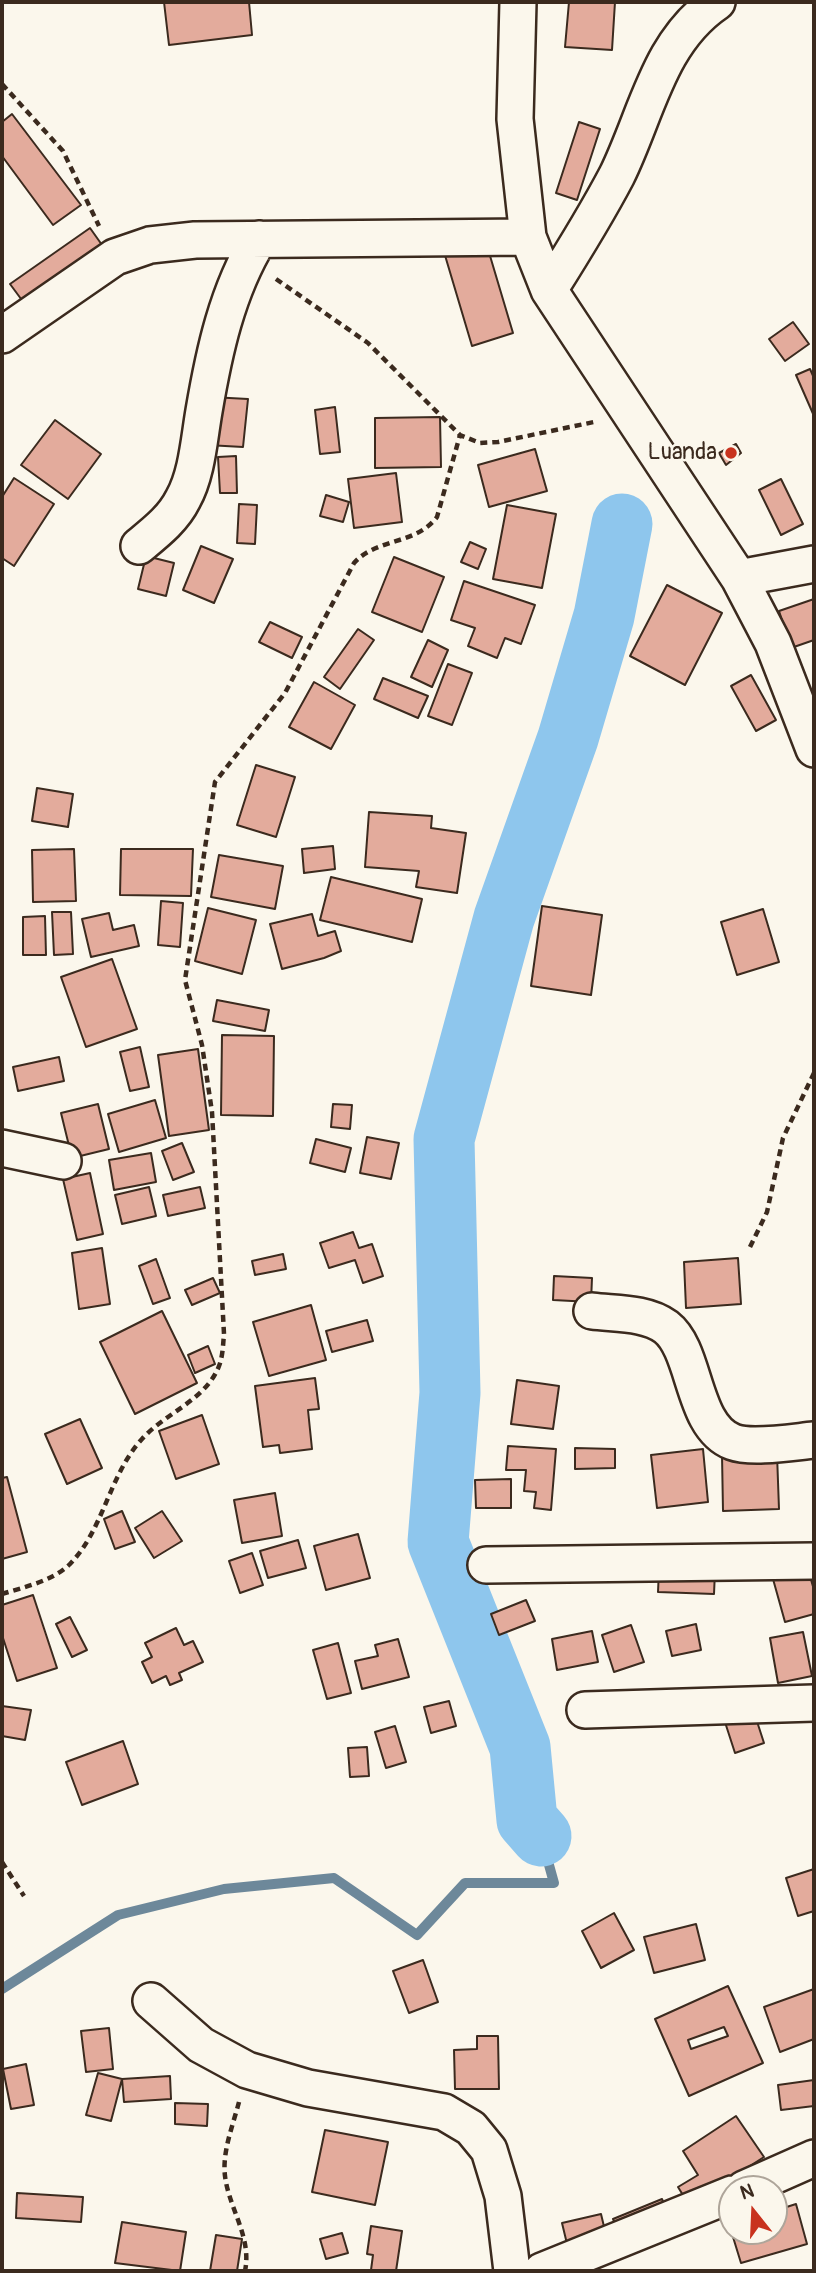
<!DOCTYPE html>
<html>
<head>
<meta charset="utf-8">
<style>
	body { margin:0 }
	#map { position:relative; width:816px; height:2273px; overflow:hidden; background:#fbf7ec; font-family:Pangolin,sans-serif }
	canvas { display:block }
	.frame { position:absolute; inset:0; border:4px solid #3b2a1e; pointer-events:none }
	.north { position:absolute; left:718px; top:2175px; width:70px; height:70px; box-sizing:border-box; background:#fbf7ec; border:2px solid #aea59a; border-radius:50%; rotate:342deg; font-size:19px; font-weight:700; line-height:28px; text-align:center; color:#3b2a1e }
	.north::after { content:''; display:block; margin:auto; width:24px; height:32px; background:#c8321e; clip-path:polygon(50% 0,100% 100%,50% 72%,0 100%) }
</style>
</head>
<body>
<div id="map">
<canvas width="816" height="2273"></canvas>
<div class="frame"></div>
<div class="north">N</div>
</div>
<script>
const ctx = document.querySelector('canvas').getContext('2d');
ctx.lineJoin = 'round';
function strokePath(path, color, width, dash) {
  ctx.strokeStyle = color;
  ctx.lineWidth = width;
  ctx.lineCap = dash ? 'butt' : 'round';
  ctx.setLineDash(dash || []);
  ctx.stroke(path);
}
function paint(path, color) {
  ctx.fillStyle = color;
  ctx.fill(path, 'evenodd');
}
function label(font, color, halo, rows, align = 'center') {
  ctx.font = font + ' Pangolin,sans-serif';
  ctx.lineWidth = 5;
  ctx.setLineDash([]);
  ctx.textBaseline = 'middle';
  ctx.strokeStyle = halo;
  ctx.fillStyle = color;
  for (const [text, x, y, turn = 0] of rows) {
    ctx.save();
    ctx.translate(x, y);
    ctx.rotate((+turn || 0) * Math.PI / 180);
    ctx.textAlign = isNaN(turn) ? turn : align;
    if (halo) ctx.strokeText(text, 0, 0);
    ctx.fillText(text, 0, 0);
    ctx.restore();
  }
}
strokePath(new Path2D(`
	M2 1989 118 1915 224 1889 334 1878 417 1935 465 1883H554L541 1836`), '#6d889a', 10);
strokePath(new Path2D(`
	M541 1836 527 1820 520 1747 438 1542 450 1393 444 1139 504 918 568 738 604 616 622 524`), '#8ec6ed', 61);
const building = new Path2D(`
	M164 2H249L252 35 169 45Z
	M569 2H615L612 50 565 47Z
	M12 114 81 205 53 225 2 156V122Z
	M579 122 600 129 577 200 556 193Z
	M90 228 107 252 27 307 10 284Z
	M485 239 513 333 472 346 444 252Z
	M793 322 809 344 785 361 769 339Z
	M810 369 814 378V416L796 375Z
	M211 397 248 399 243 447 207 445Z
	M335 407 340 452 320 454 315 410Z
	M440 417 441 467 375 468V418Z
	M55 420 101 454 68 499 21 465Z
	M736 444 741 453 726 465 719 453Z
	M535 449 547 491 489 507 478 465Z
	M236 456 237 493H220L218 457Z
	M396 473 402 522 354 528 348 479Z
	M14 478 54 504 14 566 2 558V497Z
	M781 479 803 524 781 535 759 490Z
	M326 495 349 502 343 522 320 516Z
	M239 504 257 505 255 544 237 543Z
	M507 505 556 514 542 588 493 579Z
	M470 542 486 549 478 569 461 562Z
	M201 546 233 559 214 603 183 590Z
	M146 556 174 563 166 596 138 589Z
	M394 557 444 577 422 632 372 612Z
	M464 581 535 605 521 644 505 638 497 658 468 646 475 628 451 620Z
	M667 585 722 613 685 685 630 656Z
	M814 599V640L791 648 779 611Z
	M270 622 302 637 292 658 259 642Z
	M358 629 374 640 340 689 324 677Z
	M428 640 448 650 432 687 411 677Z
	M448 664 472 673 452 725 428 716Z
	M751 675 776 720 756 731 731 686Z
	M383 678 428 696 418 718 374 699Z
	M314 682 355 705 331 749 289 727Z
	M256 765 295 777 276 837 237 825Z
	M37 788 73 794 68 827 32 821Z
	M369 812 432 816 431 828 466 833 457 893 416 887 419 871 365 867Z
	M333 846 335 869 304 873 302 849Z
	M74 849 76 901 33 902 32 850Z
	M121 849H193L191 896 120 895Z
	M219 855 283 866 275 909 211 897Z
	M331 877 422 899 412 942 320 920Z
	M161 901 183 903 180 947 158 945Z
	M542 906 602 915 591 995 531 986Z
	M208 908 256 920 242 974 195 961Z
	M763 909 779 962 737 975 721 922Z
	M52 912H71L73 954 54 955Z
	M109 913 113 930 134 925 139 946 91 957 82 919Z
	M312 914 318 936 335 931 341 951 324 958 282 969 270 924Z
	M45 916 46 955H23V917Z
	M112 959 137 1029 86 1047 61 977Z
	M217 1000 269 1010 265 1031 213 1021Z
	M222 1035 274 1036 273 1116 221 1115Z
	M140 1047 149 1087 130 1091 120 1052Z
	M198 1049 209 1130 169 1136 158 1055Z
	M59 1057 64 1081 18 1091 13 1067Z
	M155 1100 166 1138 119 1152 108 1114Z
	M98 1104 109 1149 72 1158 61 1113Z
	M333 1104 352 1105 350 1129 331 1127Z
	M367 1137 399 1143 391 1179 360 1173Z
	M316 1139 351 1148 345 1172 310 1163Z
	M182 1143 194 1172 173 1180 162 1151Z
	M151 1153 156 1182 114 1190 109 1160Z
	M90 1173 103 1234 77 1240 63 1179Z
	M149 1187 156 1216 122 1224 115 1195Z
	M200 1187 205 1208 168 1216 163 1195Z
	M353 1232 359 1248 372 1244 383 1276 363 1283 355 1260 329 1268 320 1243Z
	M102 1248 110 1304 79 1309 72 1253Z
	M283 1254 286 1269 255 1275 252 1261Z
	M738 1258 741 1304 686 1308 684 1262Z
	M156 1259 170 1298 153 1304 139 1266Z
	M554 1276 592 1278 591 1302 553 1300Z
	M213 1278 220 1293 192 1305 185 1290Z
	M311 1305 326 1360 269 1376 253 1322Z
	M162 1311 197 1383 135 1414 100 1342Z
	M367 1320 373 1341 332 1352 326 1331Z
	M208 1346 215 1364 195 1373 188 1355Z
	M315 1378 319 1409 308 1410 312 1449 280 1453 279 1445 263 1447 255 1386Z
	M517 1380 559 1386 553 1429 511 1424Z
	M202 1415 219 1464 176 1479 159 1431Z
	M80 1419 102 1468 67 1484 45 1434Z
	M508 1446 556 1449 551 1510 534 1508 536 1492 524 1491 526 1470H506Z
	M575 1448 615 1449V1468L575 1469Z
	M703 1449 708 1502 657 1508 651 1455Z
	M777 1454 779 1509 723 1511 722 1455Z
	M7 1477 27 1552 2 1559V1478Z
	M511 1479V1508H476L475 1480Z
	M275 1493 282 1536 242 1543 234 1500Z
	M122 1511 135 1542 115 1549 104 1519Z
	M162 1511 182 1541 154 1558 135 1528Z
	M358 1534 370 1578 326 1590 314 1546Z
	M298 1540 306 1568 268 1578 260 1551Z
	M252 1553 263 1585 240 1593 229 1561Z
	M659 1569 715 1571 714 1594 658 1592Z
	M808 1569 814 1590V1614L785 1622 773 1579Z
	M33 1595 57 1668 17 1681 2 1635V1605Z
	M526 1600 535 1621 499 1635 491 1614Z
	M70 1617 87 1650 72 1657 56 1624Z
	M696 1624 701 1650 672 1656 666 1631Z
	M631 1625 644 1662 614 1672 602 1635Z
	M176 1628 184 1645 193 1641 203 1662 179 1673 182 1680 170 1685 166 1676 152 1683 142 1662 152 1657 145 1643Z
	M592 1631 598 1662 557 1670 552 1639Z
	M803 1632 812 1676 778 1683 770 1638Z
	M398 1639 409 1677 362 1689 355 1661 378 1656 375 1645Z
	M338 1643 351 1693 327 1699 313 1650Z
	M449 1701 456 1726 431 1733 424 1707Z
	M2 1706 31 1710 25 1740 2 1736Z
	M752 1706 764 1743 735 1753 723 1716Z
	M395 1726 406 1762 386 1768 375 1732Z
	M123 1741 138 1784 82 1805 66 1762Z
	M367 1747 369 1776 350 1777 348 1748Z
	M814 1869V1911L798 1916 786 1878Z
	M614 1913 634 1950 601 1968 582 1931Z
	M696 1924 705 1960 654 1973 644 1937Z
	M423 1960 438 2002 409 2013 393 1971Z
	M728 1986 763 2063 689 2096 655 2019ZM724 2027 728 2036 691 2049 688 2040Z
	M814 1989V2039L780 2052 764 2007Z
	M109 2028 113 2069 86 2072 81 2031Z
	M477 2036H498L499 2089H455L454 2050 477 2049Z
	M26 2064 34 2105 11 2109 3 2069Z
	M98 2073 122 2079 111 2121 86 2115Z
	M170 2076 171 2099 124 2102 122 2079Z
	M814 2080V2106L781 2110 778 2085Z
	M175 2103 208 2104 207 2126 175 2124Z
	M736 2116 764 2157 689 2205 678 2187 698 2175 683 2151Z
	M325 2130 388 2142 375 2205 312 2192Z
	M17 2193 83 2197 81 2222 16 2218Z
	M662 2199 669 2216 620 2234 613 2219Z
	M796 2204 807 2244 741 2263 729 2224 732 2223V2231H774V2211Z
	M601 2214 607 2239 568 2248 562 2223Z
	M122 2222 186 2232 180 2271 115 2263Z
	M371 2226 402 2231 396 2271 371 2270 373 2255 367 2254Z
	M342 2233 348 2253 326 2259 320 2239Z
	M216 2235 242 2239 237 2271H210Z`);
paint(building, '#e3ab9c');
strokePath(building, '#3b2a1e', 2);
const minor = new Path2D(`
	M518 2 515 119 528 237 549 290 739 578 773 643 814 749
	M549 290C573 252 596 215 617 175 647 114 658 42 717 2
	M2 335 115 257 150 245 195 240 528 237
	M139 546C156 532 173 519 183 499 197 474 199 440 204 411 214 352 227 291 259 239
	M739 578 814 564
	M2 1148 63 1161
	M592 1311C615 1314 646 1312 666 1327 697 1351 691 1426 733 1442 752 1449 793 1442 814 1440
	M486 1565 814 1561
	M585 1710 814 1703
	M151 2001 201 2045 247 2070 308 2088 444 2112 471 2128 489 2150 503 2196 512 2271
	M744 2189 814 2158
	M542 2271 732 2194`);
strokePath(minor, '#3b2a1e', 40);
strokePath(new Path2D(`
	M2 84 63 151 99 226
	M276 279 368 343 460 435 480 443 498 442 594 422
	M750 1247 767 1212 783 1138 814 1073
	M2 1594C24 1587 53 1581 70 1564 104 1529 109 1475 142 1439 165 1413 206 1400 219 1366 223 1356 223 1344 224 1334L212 1112 202 1045 185 980 215 782 285 693 354 563C376 538 416 545 437 517L460 435
	M2 1862 24 1896
	M239 2102C233 2125 222 2152 225 2176 229 2209 252 2237 245 2271`), '#3b2a1e', 4.5, [7, 5]);
strokePath(minor, '#fbf7ec', 35);
for (const [x, y, r, color] of [
	[731,453,7,"#c8321e"]
]) {
  const dot = new Path2D();
  dot.arc(x, y, r, 0, 2 * Math.PI);
  ctx.fillStyle = color;
  ctx.fill(dot);
  strokePath(dot, '#fbf7ec', 2.5);
}
label('23px', '#3b2a1e', '#fbf7ec', [
	["Luanda",717,453]
], 'right');
</script>
</body>
</html>
